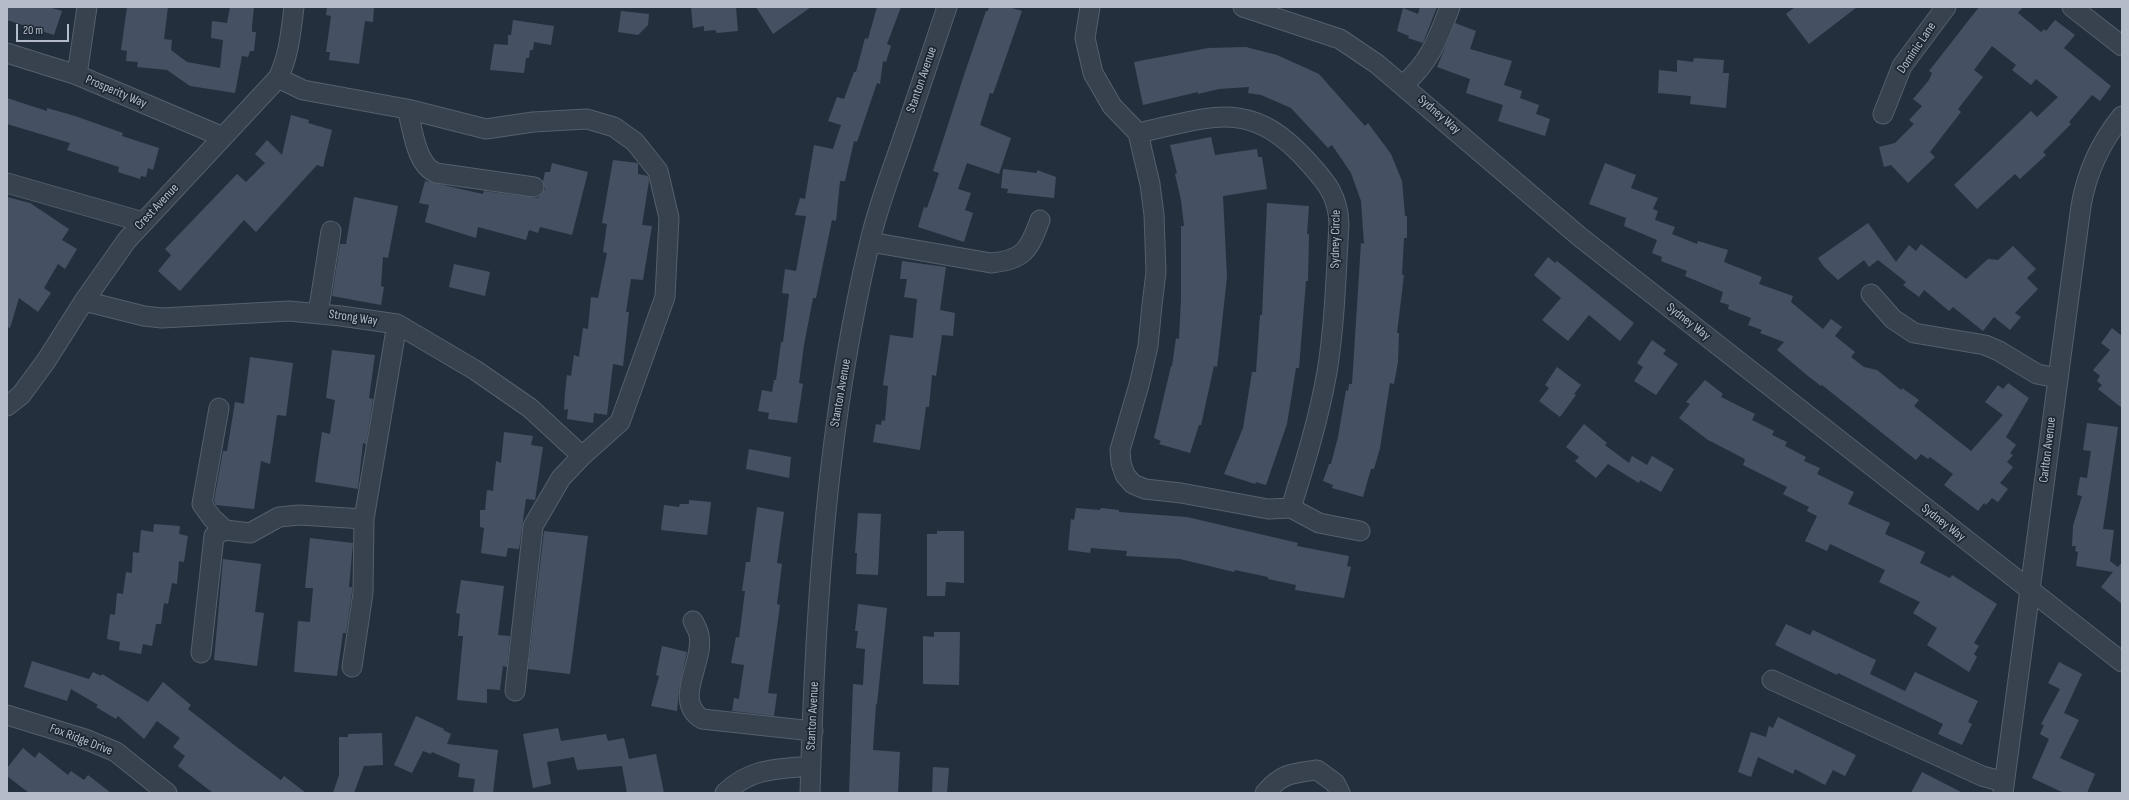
<!DOCTYPE html>
<html>
<head>
<meta charset="utf-8">
<style>
	body { margin:0 }
	#map { position:relative; width:2129px; height:800px; overflow:hidden; background:#242f3e; font-family:"Sofia Sans Condensed",sans-serif }
	canvas { display:block }
	.frame { position:absolute; inset:0; border:8px solid #b4bcc9; pointer-events:none }
	.scale { position:absolute; left:16px; top:24px; width:53px; height:18px; box-sizing:border-box; border:2px solid #b4bcc9; border-top:0; padding-left:5px; font-size:12px; line-height:14px; white-space:nowrap; color:#b4bcc9; -webkit-text-stroke:3px #1d2633; paint-order:stroke }
</style>
</head>
<body>
<div id="map">
<canvas width="2129" height="800"></canvas>
<div class="frame"></div>
<div class="scale">20 m</div>
</div>
<script>
const ctx = document.querySelector('canvas').getContext('2d');
ctx.lineJoin = 'round';
function paint(path, color) {
  ctx.fillStyle = color;
  ctx.fill(path, 'evenodd');
}
function strokePath(path, color, width, dash) {
  ctx.strokeStyle = color;
  ctx.lineWidth = width;
  ctx.lineCap = dash ? 'butt' : 'round';
  ctx.setLineDash(dash || []);
  ctx.stroke(path);
}
function label(font, color, halo, rows, align = 'center') {
  ctx.font = font + ' "Sofia Sans Condensed",sans-serif';
  ctx.lineWidth = 3.5;
  ctx.setLineDash([]);
  ctx.textBaseline = 'middle';
  ctx.strokeStyle = halo;
  ctx.fillStyle = color;
  for (const [text, x, y, turn = 0] of rows) {
    ctx.save();
    ctx.translate(x, y);
    ctx.rotate((+turn || 0) * Math.PI / 180);
    ctx.textAlign = isNaN(turn) ? turn : align;
    if (halo) ctx.strokeText(text, 0, 0);
    ctx.fillText(text, 0, 0);
    ctx.restore();
  }
}
paint(new Path2D(`
	M7 7H49L62 11 54 35 7 20Z
	M127 7H168L164 39 172 40 171 50 187 62 220 68 223 40 211 38 212 21 227 23 230 7H254L252 26V32H256L254 51H250L248 57 242 56 235 93 190 86 167 70 137 67 138 62 126 61 127 51 121 50Z
	M327 7H374L373 22 365 21 359 64 329 60 330 52H326L331 16 326 15Z
	M691 7H736L738 31 717 33 715 30 704 31V26L693 28Z
	M756 7H811L773 34Z
	M877 7H901L887 44 891 46 886 62 883 61 880 84 877 83 857 142 854 141 845 181H840L836 221 832 220 816 298H813L804 345 799 383 803 384 797 423 768 419 769 413 758 411 762 390 772 392 774 380H776L781 342H783L789 294 782 293 785 269 796 271 806 216 795 215 800 198 805 199 814 145 833 149 841 125 828 121 837 97 844 99 854 72H856L865 38 868 39Z
	M989 7H1009L1022 11 993 94 990 93 980 125 1011 138 999 174 967 163 958 189 971 193 965 210 973 213 964 242 918 227 924 207 927 208 939 173 933 171 965 72 986 11H988Z
	M1420 7H1437L1423 43 1408 38 1409 36 1397 31 1403 8 1418 14Z
	M1795 7H1857L1809 44 1786 14Z
	M1979 7H2023L2018 13 2041 32 2044 29 2046 31 2055 20 2075 35 2064 48 2111 86 2100 101 2092 95 2069 122 2071 124 2043 152 2046 155 2020 179 2015 174 1977 209 1954 185 2031 111 2037 117 2058 97 2036 79 2031 85 2012 70 2016 65 1992 46 1974 70 1983 77 1958 109 1961 112 1930 152 1935 157 1908 183 1891 165 1884 167 1879 147 1895 143 1914 124 1909 120 1922 106 1913 99 1929 80 1932 73 1929 71Z
	M621 11 649 14 648 25 638 35 618 32Z
	M513 20 554 26 551 45 534 42 533 50H530L529 58H526L524 73 490 70 494 44 508 45V35H511Z
	M1455 23 1476 31 1470 49 1512 61 1504 85 1522 91 1520 98 1539 105 1536 114 1550 119 1545 136 1498 121 1503 105 1466 93 1470 79 1437 67Z
	M1246 47 1277 55 1319 74 1365 126 1368 123 1391 154 1402 181 1405 216H1407V238H1404L1402 275H1404L1397 333H1399L1398 362 1394 384 1390 383 1380 448 1374 469H1371L1363 497 1332 488 1333 485 1323 481 1329 464H1331L1338 437 1346 390 1348 391 1349 384H1352L1361 243 1364 244 1361 201 1351 173 1332 145 1328 148 1291 108 1261 95 1248 93 1249 87 1219 89 1198 94V92L1143 105 1134 62 1208 48Z
	M1694 58 1724 60 1723 73H1729L1726 108 1690 104 1691 96 1658 93 1659 70 1677 72V60L1693 62Z
	M7 98 47 111V108L75 116 123 133 122 136 159 148 153 170 148 168 146 177 141 176 140 179 118 172 119 167 67 150 70 143 7 124Z
	M291 115 309 120 308 123 332 130 323 167 317 165 256 232 244 220 180 291 158 271 171 255 165 249 237 174 246 182 265 163 255 154 267 140 282 155Z
	M1211 137 1215 155 1257 149 1258 157H1262L1267 189 1223 196 1227 277 1220 341 1217 367 1214 366 1201 425H1199L1190 453 1159 444 1161 441 1154 438 1171 366H1172L1176 338 1179 339 1181 299V226H1184L1181 200 1175 174 1177 173 1170 145Z
	M613 160 638 163V174L648 176 649 181 642 225 652 226 643 280 631 279 626 312H629L623 366 613 364 607 415 594 413 593 423 567 419 568 409 564 410 565 393 567 375 571 376 574 355 579 357 583 328 588 329 591 297 598 298 607 253 603 252 607 224 602 223Z
	M552 163 588 172 572 235 540 227 538 233 529 230 526 240 478 227 476 238 425 222 429 205 419 203 425 181 483 194 484 191 538 198 545 189 543 181 545 172H550Z
	M1605 163 1636 175 1631 188 1658 198 1653 209 1658 211 1655 220 1675 227 1672 234 1697 244 1698 241 1728 250 1724 262 1762 277 1759 284 1793 296 1791 302 1823 329 1831 319 1842 327 1835 336 1855 352 1851 357 1864 367 1877 370 1901 390 1902 388 1919 400 1914 406 1971 451 2003 415 1985 402 1998 385 2003 389 2008 383 2029 398 2006 437 2016 445 2010 453 2013 455 2007 462 2013 467 2000 483 2008 489 1998 502 1992 498 1986 505 1984 503 1978 511 1944 485 1953 474 1930 457 1928 459 1921 454 1916 460 1822 385 1821 386 1808 376 1777 350 1784 342 1760 333 1762 330 1748 325 1751 318 1728 309 1729 305 1720 302 1723 292 1685 276 1687 271 1661 261 1662 257 1652 253 1657 240 1624 226 1626 218 1589 204Z
	M1003 169 1037 173V170L1056 177 1054 198 1007 193 1008 189 1001 188Z
	M7 197 30 203 69 229 62 240 77 249 65 269 58 264 44 288 51 293 38 312 19 298 10 328 7 327Z
	M354 197 398 206 388 258 383 257 381 286 384 287 381 305 332 296 340 244H346Z
	M1267 203 1309 206 1307 234H1309L1308 281H1306L1299 368H1296L1287 424 1266 485 1256 482 1255 484 1224 474 1243 428 1252 372H1256L1260 315H1262Z
	M1868 223 1896 262 1909 245 1916 251 1921 244 1966 279 1988 259 1998 260 2013 246 2036 269 2027 278 2038 289 2015 313 2021 317 2010 330 1994 317 1983 331 1953 307 1949 311 1924 290 1919 297 1903 285 1906 282 1878 260 1869 267 1864 260 1838 280 1824 267 1818 258Z
	M1548 257 1555 263 1557 261 1634 323 1620 341 1589 315 1568 341 1542 320 1561 298 1534 275Z
	M902 261 946 267 940 310 955 313 953 336 942 335 936 376 932 375 929 407H926L920 450 873 442 876 424 881 425 882 420 885 421 888 386 883 385 890 335 913 338 917 299 904 297 907 279H900Z
	M454 264 490 272 485 296 449 287Z
	M2112 328 2122 336V408L2098 389 2102 385 2097 381 2100 376 2093 370 2110 350 2101 343Z
	M1652 340 1666 350 1663 354 1678 364 1656 395 1634 381 1643 367 1637 363Z
	M332 350 375 355 369 398 373 399 366 444 363 443 358 489 315 482 322 432 330 434 335 400 326 398Z
	M250 357 293 363 286 416 277 415 270 464 261 461 254 509 216 505 214 501 223 451H227L235 402 244 404Z
	M1557 367 1581 385 1574 394 1576 395 1560 417 1539 401 1549 388 1545 385Z
	M1705 380 1723 394 1721 397 1755 414 1752 420 1774 431 1772 435 1787 442 1785 446 1806 457 1804 461 1820 468 1817 474 1854 492 1848 504 1890 523 1885 534 1925 552 1920 563 1950 578 1952 575 1997 604 1974 643 1979 646 1974 654 1977 657 1969 672 1927 645 1937 628 1913 613 1920 602 1879 582 1885 570 1830 544 1827 551 1805 541 1817 516 1807 511 1809 507 1783 494 1787 487 1743 465 1745 460 1743 458 1708 440 1679 418 1690 404 1686 402Z
	M2087 423 2118 427 2103 529 2114 530 2110 561 2118 567 2122 562V604L2101 587 2113 572 2076 566 2078 552 2075 551 2076 546H2072L2073 526 2082 496 2077 495 2080 477 2087 478 2091 451 2083 450Z
	M1584 424 1607 443 1605 445 1629 463 1632 456 1647 465 1652 456 1674 469 1661 492 1640 480 1639 483 1608 464 1596 478 1575 461 1579 457 1566 447Z
	M504 432 533 436 531 445 543 447 535 500 526 499 519 549 508 548 506 557 481 553 484 528 480 527V510H485L487 490 493 491 496 461 501 463Z
	M749 449 791 457 789 478 746 469Z
	M689 500 711 502 707 535 661 530 664 505 679 507 680 504H689Z
	M757 507 784 512 777 563 782 564 777 604 780 605 768 693 777 694 774 716 732 711 734 698 739 699 744 665 731 663 736 637 739 638 745 591H742L746 562H750Z
	M1076 508 1100 510 1101 508 1119 510V512L1187 517 1298 543 1297 546 1349 556 1347 566 1351 567 1344 598 1295 590 1296 585 1268 579V577L1235 570 1234 572 1180 559 1126 556 1127 551 1091 548 1090 553 1068 550 1071 519 1074 520Z
	M858 513 881 514 878 575 856 574 857 553H855Z
	M154 524 180 526 179 534 188 536 184 562 179 561 177 584 172 583 168 604 164 603 161 624H156L152 646 143 644 141 654 119 650 120 642 107 639 110 614 115 615 117 593 123 594 126 572 132 573 133 552 139 553 141 530 153 532Z
	M544 531 588 536 570 674 528 669Z
	M937 531H964V583L946 582 945 596H927V534H937Z
	M310 538 353 543 349 587H352V592L346 633H343L337 676 294 672 298 621 310 622 313 588H305Z
	M223 559 261 564 255 612 264 613 257 666 214 660Z
	M461 580 504 586 498 635 510 636 507 667 503 666 500 690 487 689V703L457 700 463 636H458L460 614 456 613Z
	M858 604 887 608 877 704H876L873 750 900 752 898 793H849L853 684 863 685 865 649 856 648 858 631H855Z
	M1786 624 1810 635 1813 630 1876 660 1870 674 1905 691 1915 672 1978 701 1968 722 1972 724 1962 745 1938 734 1943 724 1838 673 1837 675 1775 645Z
	M934 632H960L959 685 923 684V636L934 637Z
	M662 646 687 652 679 689 677 711 651 706 659 676 656 675Z
	M32 661 89 679 93 672 101 676 102 674 148 702 163 682 191 705 188 709 238 748 281 780 284 776 306 793H213L178 766 185 756 173 747 180 738 157 721 144 739 118 716 116 719 96 707 98 705 71 689 67 701 24 687Z
	M2059 662 2082 674 2064 713 2079 720 2060 758 2095 774 2087 793H2064L2032 778 2049 739 2040 734 2044 725 2041 724 2060 689 2048 683Z
	M416 716 444 729 443 730 451 734 447 744 498 750 493 793H473L475 779 458 777 460 764 432 752 431 754 423 751 412 773 394 765Z
	M1778 717 1856 755 1845 776 1833 770 1825 785 1795 769 1793 774 1758 757 1751 777 1738 772 1751 732 1766 737 1769 726 1773 728Z
	M558 728 561 741 606 734 608 741 624 738 629 759 656 754 664 793H627L622 766 577 770 574 757 547 762 551 784 533 788 523 734Z
	M382 733 383 765 364 766 354 793H333L339 775V737H348V734Z
	M23 748 35 758 39 752 68 775 71 771 84 780 88 775 111 793H29L7 776V768Z
	M933 767 949 768 947 793H932Z
	M1922 772 1963 793H1911Z`), '#455162');
const minor = new Path2D(`
	M1090 7 1085 38 1093 73 1112 106 1138 133 1150 184 1154 215 1156 272 1152 305 1148 346 1139 385 1120 450 1121 463 1125 475 1133 484 1145 489 1181 493 1268 509 1291 508 1319 523 1360 531
	M1243 7 1340 39 1377 64 1580 237 2122 662
	M2072 7 2122 46
	M7 53 77 75 223 137
	M77 75 87 7
	M278 78 303 90 407 109 486 129 533 122 587 119 614 127 635 142 658 171 669 218 665 297 620 422 582 456 561 478 533 526 515 691
	M1404 84C1430 62 1438 38 1450 7
	M407 109C413 128 415 164 436 173L534 187
	M1883 114 1902 66 1946 7
	M1138 133C1215 116 1251 98 1309 163 1327 183 1338 196 1339 224 1336 273 1335 323 1327 372 1319 418 1305 463 1291 508
	M7 183 143 222
	M870 242 991 263C1024 260 1029 250 1040 220
	M1871 294 1893 319 1914 333 1985 345 1999 351 2037 374 2057 378
	M84 301 144 316 162 318 289 311 341 316 397 324 475 370 530 408 582 456
	M318 314 331 231
	M7 406 21 395 46 361 84 301 127 240 278 78C289 56 291 31 294 7
	M219 408 202 504 212 518 225 530
	M693 621C695 625 698 630 699 635 705 662 672 700 702 719L813 731
	M201 653 214 536 225 530 250 533 279 517 299 515 364 519
	M352 667 363 593 364 519 397 324
	M1772 680 1982 776 2004 782
	M7 715 85 739 116 752 167 793
	M725 793C750 768 777 769 811 766
	M810 793C815 607 827 418 871 237 879 204 891 173 902 141 917 96 932 52 947 7
	M1265 793C1282 773 1293 773 1317 770L1335 783 1340 793
	M2003 793 2081 206C2087 171 2100 143 2122 116`);
strokePath(minor, '#565f6c', 21);
strokePath(minor, '#38414e', 19);
label('13px', '#b4bcc9', '#1d2633', [
	["Dominic Lane",1917,48,-56],
	["Stanton Avenue",922,80,-71],
	["Prosperity Way",116,92,23],
	["Sydney Way",1439,115,41],
	["Crest Avenue",157,207,-47],
	["Sydney Circle",1336,239,-89],
	["Strong Way",353,318,8],
	["Sydney Way",1688,322,38],
	["Stanton Avenue",841,393,-80],
	["Carlton Avenue",2048,450,-83],
	["Sydney Way",1943,523,38],
	["Stanton Avenue",813,716,-87],
	["Fox Ridge Drive",81,740,21]
]);
</script>
</body>
</html>
